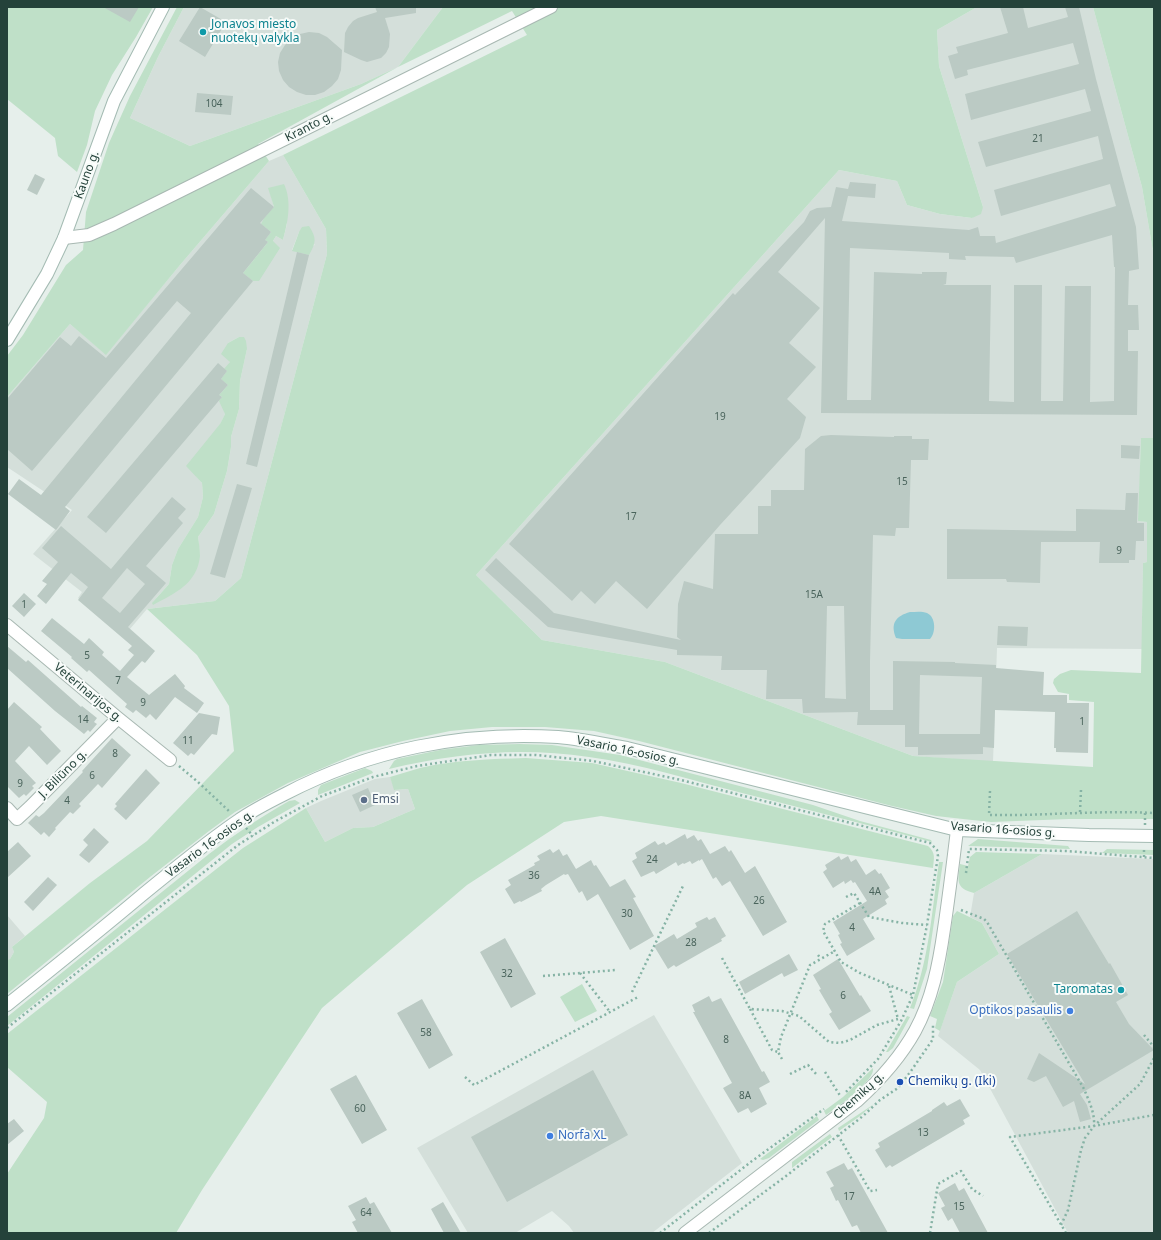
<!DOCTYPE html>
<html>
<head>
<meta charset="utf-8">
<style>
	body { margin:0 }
	#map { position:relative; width:1161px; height:1240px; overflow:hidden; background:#e6efeb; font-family:"Noto Sans",sans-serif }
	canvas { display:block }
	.frame { position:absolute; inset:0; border:8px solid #24423a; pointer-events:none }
</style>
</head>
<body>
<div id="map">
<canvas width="1161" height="1240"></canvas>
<div class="frame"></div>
</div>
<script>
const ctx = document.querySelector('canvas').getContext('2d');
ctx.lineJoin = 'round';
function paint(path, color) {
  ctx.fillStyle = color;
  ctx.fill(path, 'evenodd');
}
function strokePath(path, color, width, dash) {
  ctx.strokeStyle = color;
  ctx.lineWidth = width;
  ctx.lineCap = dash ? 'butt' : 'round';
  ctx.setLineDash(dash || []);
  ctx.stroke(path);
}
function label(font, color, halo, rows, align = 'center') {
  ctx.font = font + ' "Noto Sans",sans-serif';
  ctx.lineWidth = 4;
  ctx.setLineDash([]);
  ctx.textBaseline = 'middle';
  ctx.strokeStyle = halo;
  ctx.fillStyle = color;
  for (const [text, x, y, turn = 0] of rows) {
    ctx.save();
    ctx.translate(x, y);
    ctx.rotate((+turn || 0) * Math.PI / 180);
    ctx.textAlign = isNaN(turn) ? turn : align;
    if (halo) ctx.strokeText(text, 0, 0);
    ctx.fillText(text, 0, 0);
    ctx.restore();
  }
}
paint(new Path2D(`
	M184 7H443L398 67 361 84 190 146 130 118 158 57Z
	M977 7H1093L1142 187 1154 257V438H1141L1139 521 1147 522V562L1143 563 1142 649 997 648 993 762 913 756 665 662 542 640 476 575 839 170 897 181 907 205 940 214 972 218 983 207 939 66 937 30Z
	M283 155 326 229 327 254 241 578 215 601 147 609 124 636 78 598 82 592 33 554 72 510 7 467V397L70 324 106 354 180 265 269 161ZM269 188 287 224 283 240 276 236 273 241 243 273 268 242 271 232 274 207ZM299 232 315 245 292 250ZM239 337 247 349 240 381 239 409 231 437V447L227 471 214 514 198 537 200 555 152 603 169 584 172 565 178 549 198 517 203 497 202 483 196 476 225 414 222 397 220 395 228 385 227 371 230 362 228 343Z
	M390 777 395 790 408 789 415 809 373 827 353 828 325 842 306 808 321 801 375 779Z
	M1042 854 1154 859V1233H1068L980 1070 938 1036 957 982 999 954 982 923 970 917 974 893Z
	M7 915 25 936 12 947 14 952 10 959 7 960Z
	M654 1015 742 1163 652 1233H574L569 1226 552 1211 515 1233H468L417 1148Z`), '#d4dfda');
paint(new Path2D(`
	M7 7H153L136 37 112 75 95 111 87 145 77 172 58 156 55 138 7 99Z
	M177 7H184L158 57 130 118 190 146 361 84 398 67 443 7H977L937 30 939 66 983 207 981 214 972 218 940 214 907 205 897 181 839 170 476 575 542 640 665 662 913 756 1093 767 1094 702 1069 700V694L1058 692 1053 683 1054 679 1060 674 1071 670 1141 673 1143 563 1147 562V522L1138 521 1141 438H1154V819H1069L991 822 972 820 936 816 892 806 639 741 594 731 545 727H492L450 731 403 741 360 752 288 783 235 812 209 831 150 877 7 994V960L10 959 14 952 12 947 90 883 147 841 234 751 229 706 197 655 147 609 215 601 241 578 327 254 326 229 283 155 527 35 512 11 398 67 258 144 269 161 180 265 106 355 70 324 7 397V356L23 335 66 265 83 250 86 212 109 143 130 96Z
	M1093 7H1154V257L1142 187Z
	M284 184C292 201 288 222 283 240L276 236 273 241 280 248 259 281H253L243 273 268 242 265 240 271 232 261 224 264 218 274 207 268 188Z
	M309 226C317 238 316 243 309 255L292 251 299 232 302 227Z
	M239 337H244L246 341 247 349 240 381 239 409 231 437V447L227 471 214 514 198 537C199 543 200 550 200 556 197 584 175 593 153 605L152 603 169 584 172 565 178 549 198 517 203 497 202 483 186 466 220 424 225 414 219 401 222 397 219 395 228 385 221 379 227 371 224 369 230 362 221 354 228 343Z
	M520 744 552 745 620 755 813 805 860 821 931 840 932 842C869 825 805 809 742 793 691 780 641 764 589 757 519 747 458 753 389 769L394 761 397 759 440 750 479 745Z
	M526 758 592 763 681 783 928 846C936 853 934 858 933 868L601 816 564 822 467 885 322 1008 202 1190 176 1233H7V1174L44 1118 47 1102 7 1067V1034L243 848 306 808 325 842 353 828 373 827 415 809 408 789 394 790 390 777C400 774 410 771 420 768 454 760 491 759 526 758Z
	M365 768 372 771 373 773 318 795V790L321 785Z
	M295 800 300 803 258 827 232 844 7 1026V1017L209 854C235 834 261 817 289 801Z
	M978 839 1068 846 1070 849 968 846Z
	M1107 849 1154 850V855L1102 853Z
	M976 852 1042 854 974 893C955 888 958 881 960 864L968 866 970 857Z
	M939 862H943L927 969 914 1009 910 1008C929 962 932 910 939 862Z
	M957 911 982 923 999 954 957 982 940 1031 935 1028 937 1019 930 1016 943 982 953 916Z
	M582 984 597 1011 575 1022 560 997Z
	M907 1016 910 1017 893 1048 888 1052H886Z
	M873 1068C876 1080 836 1108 826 1115L824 1111 843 1097Z
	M874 1104 860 1116 839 1131 838 1128Z
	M817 1116 819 1120 769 1158 763 1160 760 1159Z
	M830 1134 832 1137 792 1168V1162Z`), '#bfe0c8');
paint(new Path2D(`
	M910 612C915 612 922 611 927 613 936 617 936 633 930 639H902L896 638C890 623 896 616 910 612Z`), '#8ec9d4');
paint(new Path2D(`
	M103 7H139L130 22Z
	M200 7 226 22 205 57 179 41Z
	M375 7H416V13L385 18 390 34 389 47 386 53 381 58 367 62 361 60 344 52 345 33 348 27 353 21 358 18 377 12Z
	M1000 7H1023L1028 28 1068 17 1065 7H1079L1096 79 1136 227 1139 269 1129 271 1128 305H1138L1139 330H1128V351H1138L1137 415 821 413 825 218 778 272 820 308 789 343 816 367 787 399 806 417 800 438 720 525 647 609 616 581 595 604 581 591 572 601 509 544 733 293 735 295 804 222 810 211 817 208 831 207 836 187 848 189 850 182 876 184 875 198 848 196 842 221 969 230 978 227 980 236H995L996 243 1116 206 1110 184 1001 216 994 190 1103 159 1098 136 986 167 978 142 1091 111 1085 89 971 120 965 94 1079 64 1073 43 967 70 968 75 955 79 948 56 958 53 956 47 1008 33ZM1112 235 1114 267H1115L1114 401 1090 402 1091 286H1065L1063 401H1041L1042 285H1014V402L989 401 991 285H943L946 284 947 272H922V274L874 272 871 400H847L850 248 949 253V259L966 260 965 256 1014 257 1016 263Z
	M309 32 319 33 327 37 342 50 341 70 338 79 332 86 324 92 315 95H306L297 92 289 87 283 80 279 71 278 62 280 53 285 45 292 38 300 34Z
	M197 93 233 96 231 115 195 112Z
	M35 174 45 179 37 195 27 190Z
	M251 188 274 207 260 223 271 232 265 240 268 242 243 273 253 281 65 507 70 511 56 530 8 494 19 479 41 495 191 313 177 301 32 471 7 449V399L60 337 71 346 79 336 106 358Z
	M297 252 309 255 257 467 246 464Z
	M218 363 227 371 221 379 228 385 219 395 222 397 106 533 87 517Z
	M831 435 894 437V436H912V439H929L928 460H911L909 528H896L895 536 873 535 870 661V710H893V661L955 662V663L996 665V668L1044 672 1043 695H1067V703H1089L1088 753 1056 752V748H1054L1055 712 995 710 994 748 983 747V754L918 755V747H905V725H857L858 712 803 713 802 699H766L767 670H721L722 656 677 655V650L548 627 485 570 496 558 554 613 681 640 677 637 678 604 684 581 713 589 715 534H758V506H771V490H804L805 449 821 436ZM827 606H844L846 699 825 698ZM920 675 982 677 980 734H919Z
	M1121 445 1140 446 1139 459 1121 458Z
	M237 484 252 488 225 578 210 574Z
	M1126 493H1138L1137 523H1144V541H1136L1135 560H1129V563H1099L1100 542H1041L1040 583 1007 582 1006 579H947V529L1076 531V509L1125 510Z
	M172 497 186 509 178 518 183 523 146 566 166 583 128 627 155 651 145 663 142 661 127 677 149 695 175 674 185 686 184 688 204 703 197 713 175 697 156 720 150 714 146 718 136 710 133 713 125 707 127 704 89 670 87 672 71 658 72 657 41 631 52 618 84 644 89 638 104 652 102 655 120 671 134 655 128 650 132 646 78 600 88 587 71 573 46 604 37 596 47 584 42 581 58 562 42 548 61 526 111 569ZM127 568 145 584 120 613 102 598Z
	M24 593 36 604 24 617 12 606Z
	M998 626 1028 627 1027 646 997 645Z
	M7 646 26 662 28 660 81 707 82 706 97 718 94 722 97 724 90 732 88 730 84 734 55 711 7 668Z
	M14 702 42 727 40 729 61 751 47 765 29 746 15 761 36 783 32 786 34 788 26 796 24 794 19 798 7 786V710Z
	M199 713 220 717 217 735 212 734 194 755 191 753 188 756 173 743Z
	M112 738 131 755 102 788 98 784 79 804 81 806 73 814 70 812 55 828 56 829 49 837 44 832 41 835 28 823 36 815 39 817 44 813 83 772 82 771Z
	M146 769 160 783 126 820 114 809 117 806 115 804Z
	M368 788 375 805 360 812 352 795Z
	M94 828 109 842 89 863 79 855 88 845 83 840Z
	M685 834 687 839 694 835 698 841 701 839 710 854 725 846 729 852 731 850 745 873 755 866 787 922 763 936 730 881 722 886 716 877 713 879 702 859 699 861V860L692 864 690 861 684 864 683 863 678 866 676 862 656 874 654 871 641 877 632 861 637 858 635 853 655 841 658 845 664 842 666 845Z
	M18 842 31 856 7 878V852Z
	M550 849 553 853 559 849 563 856 567 854 576 869 591 860 594 866 596 865 610 887 625 879 636 897 633 898 654 936 630 950 598 894 587 901 582 891 579 893 568 874 565 875 564 874 546 885 541 889 542 891 521 902 520 901 514 904 505 889 511 885 508 880 535 865 534 863 540 860 537 856Z
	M839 856 841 860 848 856 851 862 856 859 866 875 875 869 879 874 881 873 890 888 885 891 889 897 885 900 887 904 863 919 875 939 847 956 840 944 842 943 838 935 840 934 833 922 867 901 855 882 853 883 851 880 845 884 844 881 833 888 823 872 827 869 825 865Z
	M48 877 57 885 33 911 24 902Z
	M1077 911 1109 964 1110 963 1128 995 1116 1002 1129 1024 1154 1050 1080 1094 1087 1105 1091 1119 1080 1122 1074 1101 1063 1107 1046 1076 1034 1082 1027 1079 1039 1053 1085 1084 1007 954Z
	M707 917 709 920 715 917 726 936 721 939 722 941 704 951 676 967 674 965 668 969 654 946 674 934 677 939 697 927 695 923Z
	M505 938 536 994 511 1008 480 952Z
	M789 954 798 970 784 977 782 973 745 994 739 982Z
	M838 959 860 996 861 995 871 1011 839 1030 829 1014 832 1012 819 990 821 989 813 975Z
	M709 996 712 1002 721 998 762 1072 764 1071 770 1082 759 1088 767 1104 751 1113 748 1108 738 1113 723 1088 732 1083 693 1012H695L692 1005Z
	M422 999 453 1055 429 1069 397 1013Z
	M593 1070 628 1135 507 1202 471 1137Z
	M356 1075 387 1130 362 1144 330 1089Z
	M960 1099 970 1116 963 1120 965 1124 892 1167 890 1165 886 1168 875 1150 880 1147 878 1143 932 1111V1110L944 1102 947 1106Z
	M14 1119 24 1131 7 1145V1124Z
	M844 1163 848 1170 852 1168 888 1233H861L857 1225 852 1227 838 1200 836 1201 830 1188 834 1186 826 1172Z
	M955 1183 959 1191 964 1188 988 1233H960L952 1218 948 1221 941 1208 945 1206 938 1193Z
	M366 1197 370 1204 374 1202 392 1233H358L352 1222 356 1220 348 1206Z
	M443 1202 461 1233H444L431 1209Z`), '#bbcac4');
const street = new Path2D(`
	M64 238 89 235 114 224 551 7
	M7 625 118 718 170 760
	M7 808 17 819 30 807 118 718
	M685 1233 857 1101C880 1080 900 1058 915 1031 932 1000 939 964 944 929 949 896 953 863 957 830`);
const secondary = new Path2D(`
	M7 340 47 274 64 238 114 101 163 7
	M7 1005C52 969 97 933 141 896 173 870 205 843 239 820 253 810 269 802 285 794 369 750 463 731 558 737 581 739 604 744 627 748L957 830 1089 835 1154 836`);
strokePath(street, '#a8b8b2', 14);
strokePath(secondary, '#a4bbb3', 14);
strokePath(new Path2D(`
	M179 766 198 782 230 812
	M990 791 989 815C1044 816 1099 810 1154 813
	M1080 812 1081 790
	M1145 825V812
	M246 828 253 836
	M1144 857V848
	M966 873 969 849 1067 851 1154 858
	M846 897 854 893 869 917 902 923 927 925
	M860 903 825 924 823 931 841 962 860 973 913 995
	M961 910 984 919 987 922 1084 1089C1089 1101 1095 1113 1094 1126
	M818 955 821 959
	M722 958 750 1009 782 1011 799 1016 829 1042 840 1043 850 1040 877 1025 898 1019
	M580 973 610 1012
	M543 976 616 970
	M889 986 898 1019
	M632 992 683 886
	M750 1009 772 1050 778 1052
	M7 1028 238 845 274 822 322 796 373 777 417 766 491 755H536L593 761 681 780 930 843 937 850 938 856 927 925 913 995 901 1021 878 1059 844 1094
	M1144 1035 1154 1047
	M782 1059 778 1052 781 1037 810 965 835 951
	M825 1072 841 1097
	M790 1074 808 1065 818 1076
	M465 1077 474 1085 638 997
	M838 1135 870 1191 877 1190
	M1061 1225 1068 1210 1081 1150 1085 1138 1094 1126 1140 1084 1154 1058
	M660 1233 752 1161 824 1109
	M709 1233 786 1176 863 1116 880 1100 898 1088 911 1071 933 1039V1023
	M930 1233 938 1184 961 1171 972 1189 983 1196
	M1066 1233 1010 1137 1094 1126 1154 1115`), '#86b3a5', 2.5, [2, 3]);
strokePath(street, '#fff', 12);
strokePath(secondary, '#fff', 12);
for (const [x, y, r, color] of [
	[203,32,4,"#0f9aa8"],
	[364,800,4,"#5c6f8a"],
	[1121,990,4,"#0f9aa8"],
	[1070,1011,4,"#3f7fe0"],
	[900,1082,4,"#1a4fb4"],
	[550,1136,4,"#3f7fe0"]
]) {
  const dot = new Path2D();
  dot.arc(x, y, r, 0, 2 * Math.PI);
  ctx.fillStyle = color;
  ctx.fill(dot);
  strokePath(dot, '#f7fbf9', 1.5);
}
label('10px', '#4a645c', null, [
	["104",214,104],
	["21",1038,139],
	["19",720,417],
	["15",902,482],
	["17",631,517],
	["9",1119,551],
	["15A",814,595],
	["1",24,605],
	["5",87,656],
	["7",118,681],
	["9",143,703],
	["14",83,720],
	["1",1082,722],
	["11",188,741],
	["8",115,754],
	["6",92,776],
	["9",20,784],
	["4",67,801],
	["24",652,860],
	["36",534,876],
	["4A",875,892],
	["26",759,901],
	["30",627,914],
	["4",852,928],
	["28",691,943],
	["32",507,974],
	["6",843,996],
	["58",426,1033],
	["8",726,1040],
	["8A",745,1096],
	["60",360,1109],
	["13",923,1133],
	["17",849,1197],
	["15",959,1207],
	["64",366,1213]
]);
label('12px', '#0d838f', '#f7fbf9', [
	["Jonavos miesto",211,25],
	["nuotekų valykla",211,39],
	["Taromatas",1113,990,"right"]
], 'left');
label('12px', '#24423a', '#f7fbf9', [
	["Kranto g.",309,127,-27],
	["Kauno g.",87,175,-70],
	["Veterinarijos g.",88,693,40],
	["Vasario 16-osios g.",628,751,12],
	["J. Biliūno g.",63,774,-45],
	["Vasario 16-osios g.",1003,830,4],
	["Vasario 16-osios g.",210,844,-36],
	["Chemikų g.",859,1096,-42]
]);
label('12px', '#4e5e75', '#f7fbf9', [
	["Emsi",372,800]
], 'left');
label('12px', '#366cbe', '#f7fbf9', [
	["Optikos pasaulis",1062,1011],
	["Norfa XL",558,1136,"left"]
], 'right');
label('12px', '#164399', '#f7fbf9', [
	["Chemikų g. (Iki)",908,1082]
], 'left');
</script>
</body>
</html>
